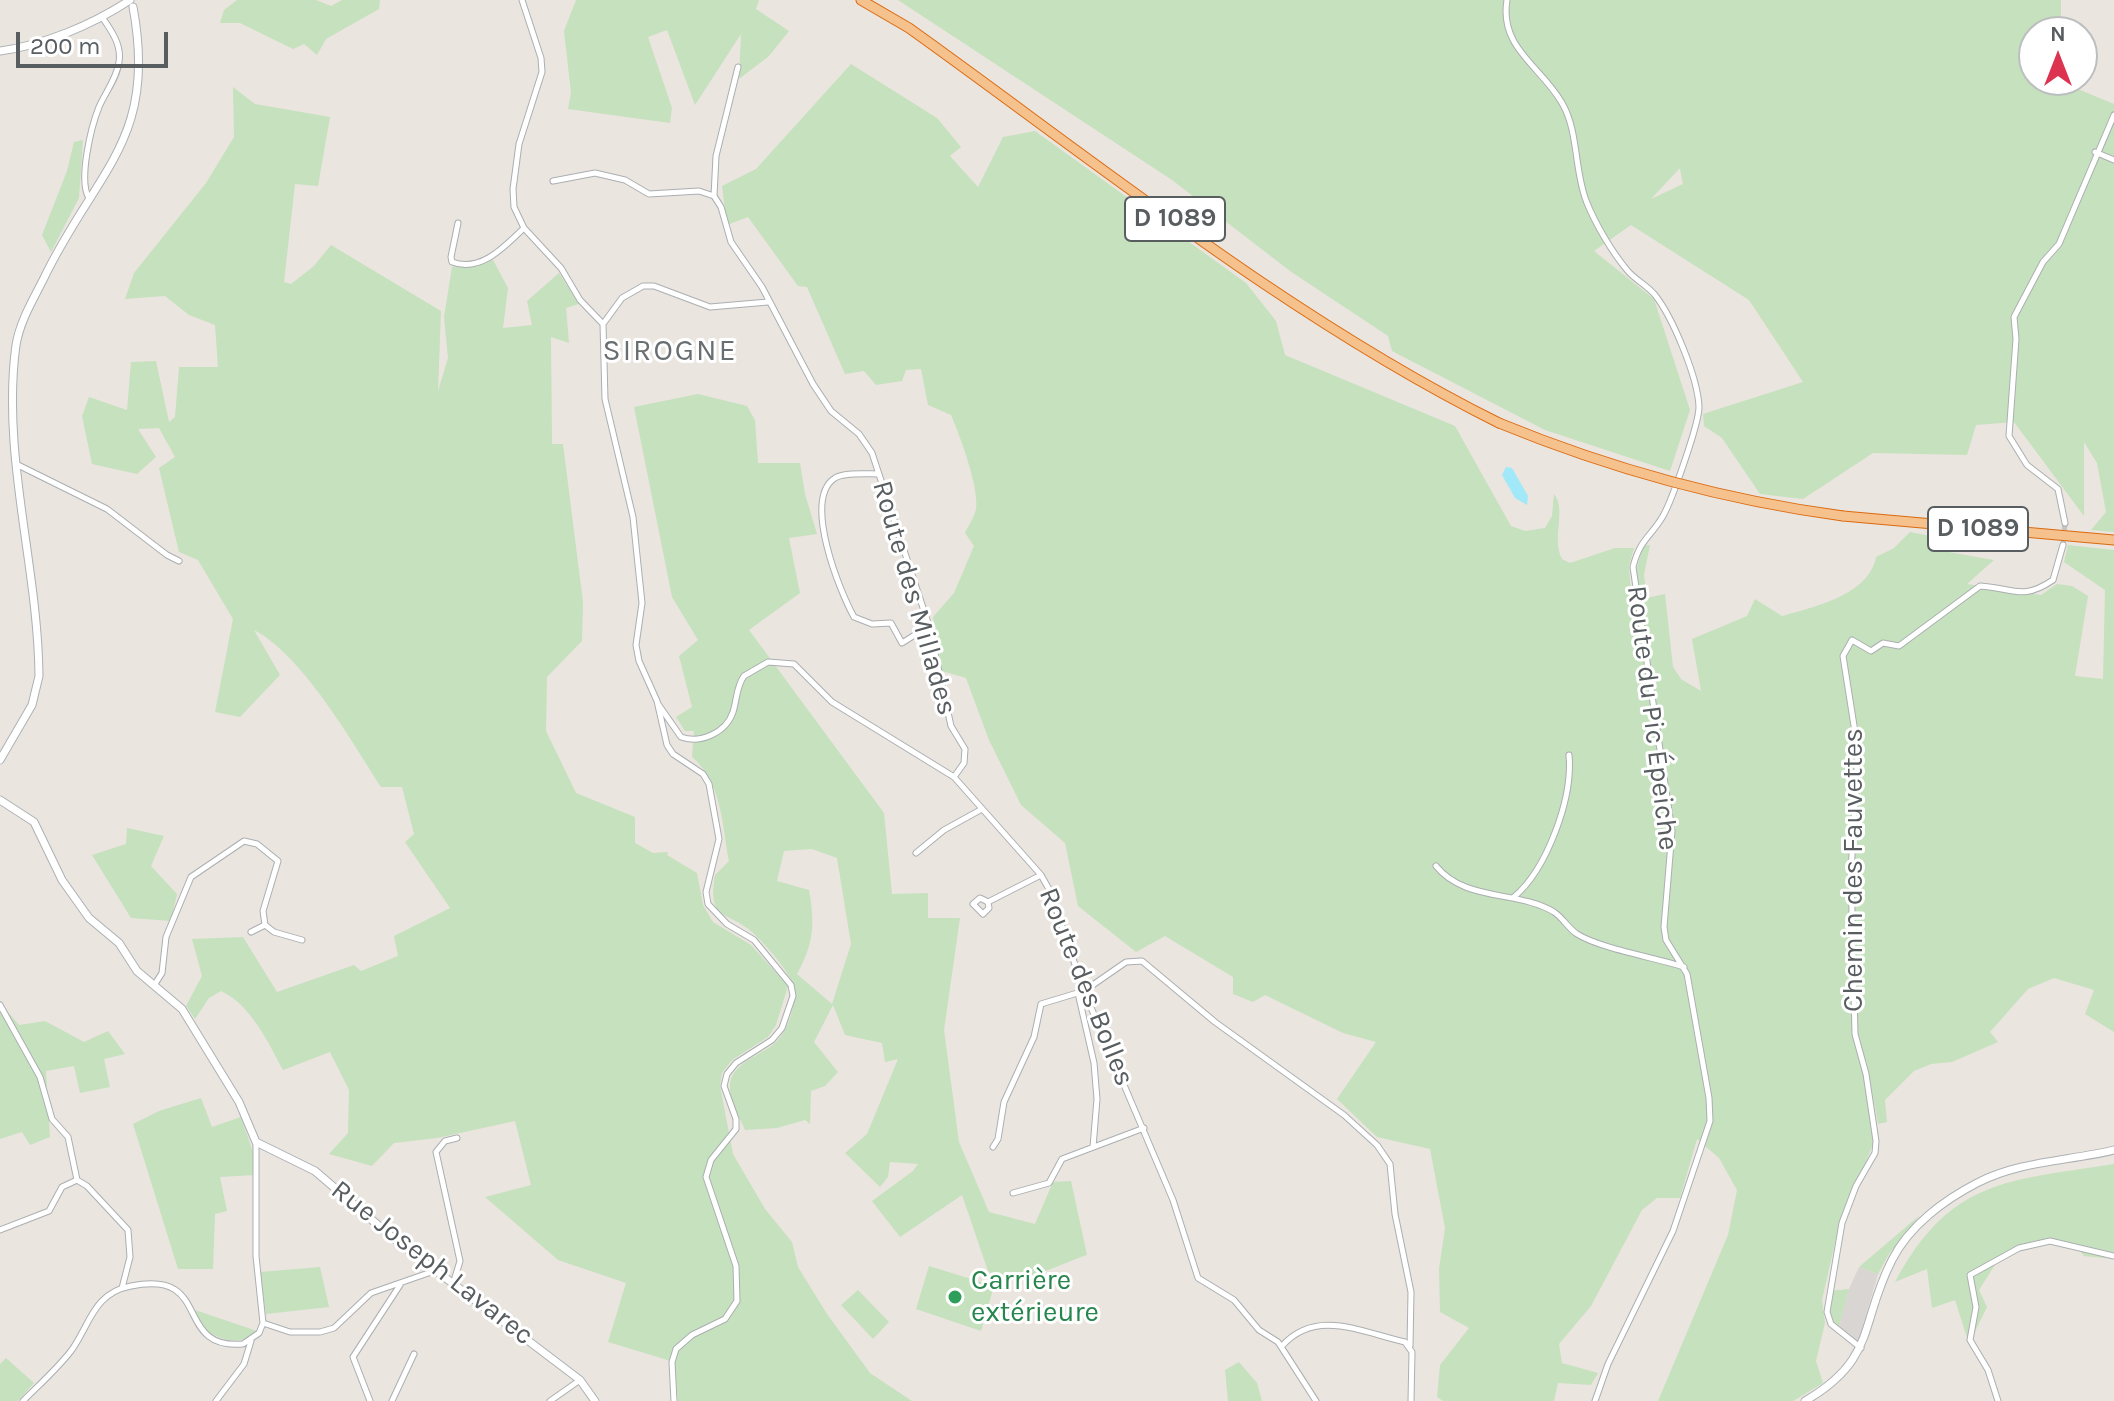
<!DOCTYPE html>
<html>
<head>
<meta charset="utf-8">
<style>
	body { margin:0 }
	#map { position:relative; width:2114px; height:1401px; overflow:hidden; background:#eae5df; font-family:Karla,sans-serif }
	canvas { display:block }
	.north { position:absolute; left:2018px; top:16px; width:80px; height:80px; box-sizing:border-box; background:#fff; border:2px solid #bcbebf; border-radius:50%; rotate:0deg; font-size:22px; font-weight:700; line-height:32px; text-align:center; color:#585d60 }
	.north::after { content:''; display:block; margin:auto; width:28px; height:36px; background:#dc3450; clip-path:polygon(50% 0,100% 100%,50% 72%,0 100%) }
	.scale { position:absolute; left:16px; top:32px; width:152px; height:36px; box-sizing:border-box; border:4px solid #585d60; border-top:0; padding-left:10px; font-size:24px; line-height:28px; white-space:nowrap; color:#585d60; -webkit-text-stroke:6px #fff; paint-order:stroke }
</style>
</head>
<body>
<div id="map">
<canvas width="2114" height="1401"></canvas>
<div class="north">N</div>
<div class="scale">200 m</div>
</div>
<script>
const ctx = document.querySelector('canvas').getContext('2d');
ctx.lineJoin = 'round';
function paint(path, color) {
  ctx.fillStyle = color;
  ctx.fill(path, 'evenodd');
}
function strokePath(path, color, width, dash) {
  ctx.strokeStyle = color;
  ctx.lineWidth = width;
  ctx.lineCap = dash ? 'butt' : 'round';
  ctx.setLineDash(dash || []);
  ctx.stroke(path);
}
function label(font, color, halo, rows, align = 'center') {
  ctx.font = font + ' Karla,sans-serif';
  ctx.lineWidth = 6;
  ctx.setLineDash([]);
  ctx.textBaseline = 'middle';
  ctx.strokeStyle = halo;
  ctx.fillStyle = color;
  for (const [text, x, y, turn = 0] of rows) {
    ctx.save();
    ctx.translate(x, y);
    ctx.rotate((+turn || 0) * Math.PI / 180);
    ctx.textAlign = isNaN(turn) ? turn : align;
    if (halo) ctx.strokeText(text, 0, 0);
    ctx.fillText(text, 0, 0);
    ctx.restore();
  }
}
paint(new Path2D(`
	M1859 1267 1878 1274 1858 1342 1839 1327 1849 1289Z`), '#d9d5d2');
paint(new Path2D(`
	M237 0H316L331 6 342 0H380L379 9 326 39 317 55 304 44 293 49 240 23H220L224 10Z
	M576 0H759L756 9 789 31 769 56 739 79 741 34 695 105 667 30 648 37 672 108 670 123 568 109 571 93 564 31Z
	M898 0H2061V32H2034V80H2056L2114 104V532L2091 530 2106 512 2097 463 2084 442V516L2014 422 1976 425 1967 455 1873 453 1803 499 1760 494 1722 438 1704 426 1703 414 1803 382 1749 300 1631 225 1594 251 1654 299 1690 410 1670 471 1545 430 1392 351 1388 336 1290 271 1172 180ZM1680 169 1683 184 1651 199 1679 169Z
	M851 64 937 118 961 147 950 156 978 187 1003 137 1035 131 1246 283 1276 321 1285 355 1455 426 1511 526 1525 531 1545 528 1552 516 1554 494C1567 511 1551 536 1562 559L1570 563 1615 548H1634L1629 566 1630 582 1657 712 1637 584V567L1643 546 1650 545 1644 575 1647 598 1665 594 1673 667 1681 679 1701 691 1692 639 1747 616 1755 599 1782 616C1814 607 1869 595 1876 557L1894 548 1910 532 1935 537 1937 550 1994 560 1967 584 2041 595 2057 584 2072 586 2088 596 2075 676 2103 679 2105 590 2064 562 2068 545 2114 550V1032L2085 1014 2094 990 2054 978 2028 989 1990 1032 1998 1042 1952 1062 1931 1064 1914 1071 1885 1100 1887 1122 1878 1124 1866 1058 1873 1144 1837 1234 1822 1300 1825 1323 1816 1361 1823 1383 1793 1401H1658L1728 1235 1737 1190 1719 1158 1697 1139 1680 1198H1657L1642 1210 1591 1306 1559 1344 1562 1363 1598 1373 1591 1385 1558 1383 1554 1401H1443L1437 1397 1440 1365 1469 1328 1440 1312 1439 1269 1445 1228 1430 1149 1377 1137 1337 1099 1376 1042 1343 1033 1265 995 1253 1002 1233 994V977L1165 936 1136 952 1078 906 1065 843 1021 805 989 740 966 678 942 671 933 617 954 593 974 546 965 533C968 526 975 516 976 509 979 487 960 436 951 415L928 405 921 369 906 370 902 381 876 385 864 371 845 374 807 287 798 286 748 217 727 225 722 186 756 169Z
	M233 87 255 104 330 117 318 186 295 184 284 282 291 284 314 266 331 245 441 311 438 391 448 358 444 317 452 267 493 260 508 288 503 328 532 325 527 301 559 273 579 304 566 308 569 343 551 337 552 444H563L583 602 582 641 547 677 546 731 576 793 635 817V843L653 853 668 852 667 855 697 873 703 905 713 922 751 945 788 986 776 1025 768 1037 732 1060 722 1073 720 1086 733 1154 765 1209 792 1242 798 1267 827 1314 870 1373 912 1401H678L674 1362 608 1342 626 1283 558 1260 485 1197 531 1185 515 1121 437 1138 394 1143 372 1166 329 1154 348 1133 349 1090 330 1052 283 1070C268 1042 251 1005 221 991L209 998 195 1019 186 1006 202 976 192 939 243 937 277 992 354 965 361 971 398 956 394 936 450 908 405 842 414 834 402 787H381C351 740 302 655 254 630L280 675 240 717 215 712 233 619 198 560 179 552 159 468 175 457 159 428 138 429 156 457 137 474 92 464 82 416 89 397 127 410 131 362 156 361 169 422 175 417 179 367H218L215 325 189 315 165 296 125 299 134 273 206 183 234 137Z
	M83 140 79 198 51 252 42 235 67 171 74 142Z
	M698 394 747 406 755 420 758 463H800L805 494 817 534 789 538 800 593 749 630 884 813 892 894 928 893V918H960L944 1030 959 1142 989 1212 1035 1224 1053 1182 1071 1181 1087 1255C1059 1264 1013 1291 988 1271L962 1195 900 1237 872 1201 913 1171 918 1164 890 1162 888 1177 880 1187 845 1153 867 1134 898 1059 885 1062 882 1043 845 1035 833 1005 814 1042 838 1072 825 1086 811 1091 810 1124 805 1120 777 1128 745 1130C740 1118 730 1101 730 1089 728 1062 763 1056 777 1041 789 1028 795 1006 795 988 788 970 767 946 752 932 727 910 707 922 715 875L729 861C722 825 722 782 692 757L694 731H685L676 717 692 707 679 656 698 640 672 597 634 407ZM812 849 837 858 851 944 832 1004 797 974C814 943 815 924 809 890L777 881 784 851Z
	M127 828 164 836 151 866 177 894 171 921 131 918 92 855 126 844Z
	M0 1003 19 1025 45 1021 84 1042 108 1031 125 1054 104 1059 110 1087 80 1093 74 1066 46 1071 50 1137 30 1145 22 1132 0 1139Z
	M201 1098 212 1127 241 1117 254 1155V1175L220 1177 227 1211 215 1214 213 1269H178L133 1124 159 1111Z
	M2114 1164V1259L2084 1256 2076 1246 2046 1242 2000 1257 1979 1290 1987 1307 1969 1344 1955 1300 1932 1308 1927 1269 1895 1282C1951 1178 2008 1181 2114 1164Z
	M1920 1215 1889 1254 1878 1274 1859 1267Z
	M929 1266 994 1286 981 1331 916 1309Z
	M320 1267 329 1307 266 1314 260 1272Z
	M1849 1289 1839 1327 1831 1318 1829 1291Z
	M858 1290 889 1322 873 1339 841 1305Z
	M195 1310 257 1331C240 1348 219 1339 201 1328Z
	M6 1358 34 1383 18 1401H0V1364Z
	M1239 1362 1257 1383 1262 1401H1228L1225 1370Z`), '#c6e1bd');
paint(new Path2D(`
	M1506 467 1512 468 1528 496 1527 505 1515 498 1502 475Z`), '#a1e8f9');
strokePath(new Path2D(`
	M2063 545 2065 523`), '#c6c3bf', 5, [5, 2.5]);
const street = new Path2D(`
	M522 0 541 58 542 72 519 144 513 189 514 207 524 228 561 268 580 300 603 324 605 399 633 517 642 603 636 645 639 661 657 701 667 745 673 754 703 774 709 784 719 839 706 892 708 904 727 924 754 940 791 985 793 996 782 1028 772 1040 736 1063 727 1074 724 1086 736 1119V1129L711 1160 706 1177 736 1266 737 1301 725 1319 692 1335 676 1349 672 1362 674 1401
	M1507 0C1499 48 1541 66 1562 103 1579 132 1574 172 1587 203 1596 225 1612 252 1627 270 1635 280 1647 285 1655 295 1673 318 1698 378 1699 407 1699 424 1672 500 1663 516 1650 538 1640 539 1633 567L1672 831 1664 927 1666 940 1687 974 1709 1098 1710 1121 1673 1231 1608 1364 1595 1401
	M2095 152 2114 160
	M553 181 595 173 625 180 649 194 699 191 714 196 721 207 731 242 762 287 813 384 831 411 859 434 872 453 929 626 951 726 965 749 964 763 954 777
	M714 196 716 156 738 67
	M89 198C78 181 91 127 99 107 105 93 117 78 119 62 122 45 111 30 102 17
	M458 223 451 257 452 262C481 273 505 246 524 228
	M603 324 622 298 643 286H654L710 307 768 302
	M18 465 107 509 167 555 179 561
	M878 474C867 474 845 472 835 478 802 499 840 592 854 617L872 624 891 623 902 643 929 626
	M2065 523 2058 489 2027 465 2009 436 2016 339 2014 317 2043 262 2059 244 2114 115
	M658 704 681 737C700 744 726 733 733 712 737 700 736 687 744 676L768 662 794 664 832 702 954 777 1041 875 1050 891 1084 991 1173 1200 1198 1278 1234 1300 1259 1330 1278 1342 1316 1401
	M916 853 944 830 982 809
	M1436 866C1465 902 1517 890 1554 912 1563 918 1568 928 1577 934 1599 948 1656 958 1684 967
	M1514 897C1547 869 1573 798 1569 755
	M988 902 989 908 983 914 973 904 980 898 988 902 1041 875
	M251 932 265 925
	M155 984 162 973 166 937 191 877 244 841 257 844 278 861 263 911 265 925 274 932 302 940
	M1078 993 1094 1063 1097 1099 1093 1147
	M0 1005 40 1077 52 1119 68 1137 77 1180
	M993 1147 998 1139 1004 1102 1034 1037 1041 1004 1084 991 1126 962 1142 961 1215 1022 1344 1115 1377 1145 1390 1164 1395 1214 1411 1292 1410 1346
	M1013 1193 1049 1183 1062 1159 1144 1128
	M0 1230 49 1211 62 1187 77 1180 87 1186 128 1230 130 1257 122 1288
	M454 1281 460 1261 436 1152 445 1141 457 1138
	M263 1323 290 1332H320L334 1328 371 1293 437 1270
	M1282 1346C1316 1308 1361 1332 1405 1342L1412 1352 1411 1401
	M1861 1348 1831 1324 1827 1312 1842 1223 1856 1186 1875 1153 1876 1141 1866 1074 1855 1034 1851 872 1858 751 1843 656 1852 640 1871 651 1883 643 1899 646 1980 586C2014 588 2022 601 2053 580L2063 545
	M23 1401C39 1385 57 1369 71 1351 90 1325 93 1293 131 1286 214 1269 172 1350 243 1344L259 1333 263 1323 256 1256V1142
	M216 1401 244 1364 251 1341
	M370 1401 353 1357 400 1285
	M392 1401 414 1354
	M550 1401 580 1380
	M1998 1401 1988 1370 1970 1340 1976 1307 1970 1275 2019 1248 2050 1241 2114 1256`);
const secondary = new Path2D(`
	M0 51C44 45 92 25 130 0
	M0 760 32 705 39 676C38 566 1 455 16 345 20 321 33 300 44 278 96 170 158 140 133 7
	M0 800 34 822 62 880 89 918 119 943 137 971 182 1009 239 1102 256 1142 315 1171 393 1238 580 1380 595 1401
	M1805 1401C1877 1359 1859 1324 1892 1260 1909 1226 1944 1200 1977 1183 2019 1161 2069 1161 2114 1150`);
const highway = new Path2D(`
	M861 0 909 28C1099 164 1290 319 1499 423
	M1843 516 2114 540`);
strokePath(street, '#abafb2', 7);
strokePath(secondary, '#acb1b5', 9);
strokePath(highway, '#db690f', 11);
strokePath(street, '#fff', 5);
strokePath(secondary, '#fff', 7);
strokePath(highway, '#f5c18c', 9);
const highwayBridge = new Path2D(`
	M1499 423C1611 469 1723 500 1843 516`);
strokePath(highwayBridge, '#db690f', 11, []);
strokePath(highwayBridge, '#f5c18c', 9);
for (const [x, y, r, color] of [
	[955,1297,8,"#2e9e5b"]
]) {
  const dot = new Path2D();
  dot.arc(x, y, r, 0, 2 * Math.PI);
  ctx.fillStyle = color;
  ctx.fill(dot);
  strokePath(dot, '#fff', 3);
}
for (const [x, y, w] of [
	[1175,219,100],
	[1978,529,100]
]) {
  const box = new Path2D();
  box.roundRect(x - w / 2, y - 22, w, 44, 6);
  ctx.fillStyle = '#fff';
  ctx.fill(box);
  strokePath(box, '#585d60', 2);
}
label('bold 26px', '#585d60', null, [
	["D 1089",1175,219],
	["D 1089",1978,529]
]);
label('28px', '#585d60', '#fff', [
	["Route des Millades",914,598,74],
	["Route du Pic Épeiche",1652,718,83],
	["Chemin des Fauvettes",1854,870,-90],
	["Route des Bolles",1086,987,68],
	["Rue Joseph Lavarec",432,1263,38]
]);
label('28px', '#27864d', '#fff', [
	["Carrière",971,1281],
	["extérieure",971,1313]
], 'left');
ctx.letterSpacing = '2px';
label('30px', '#696f71', '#fff', [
	["SIROGNE",670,351]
]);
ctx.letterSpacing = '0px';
</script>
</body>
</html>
